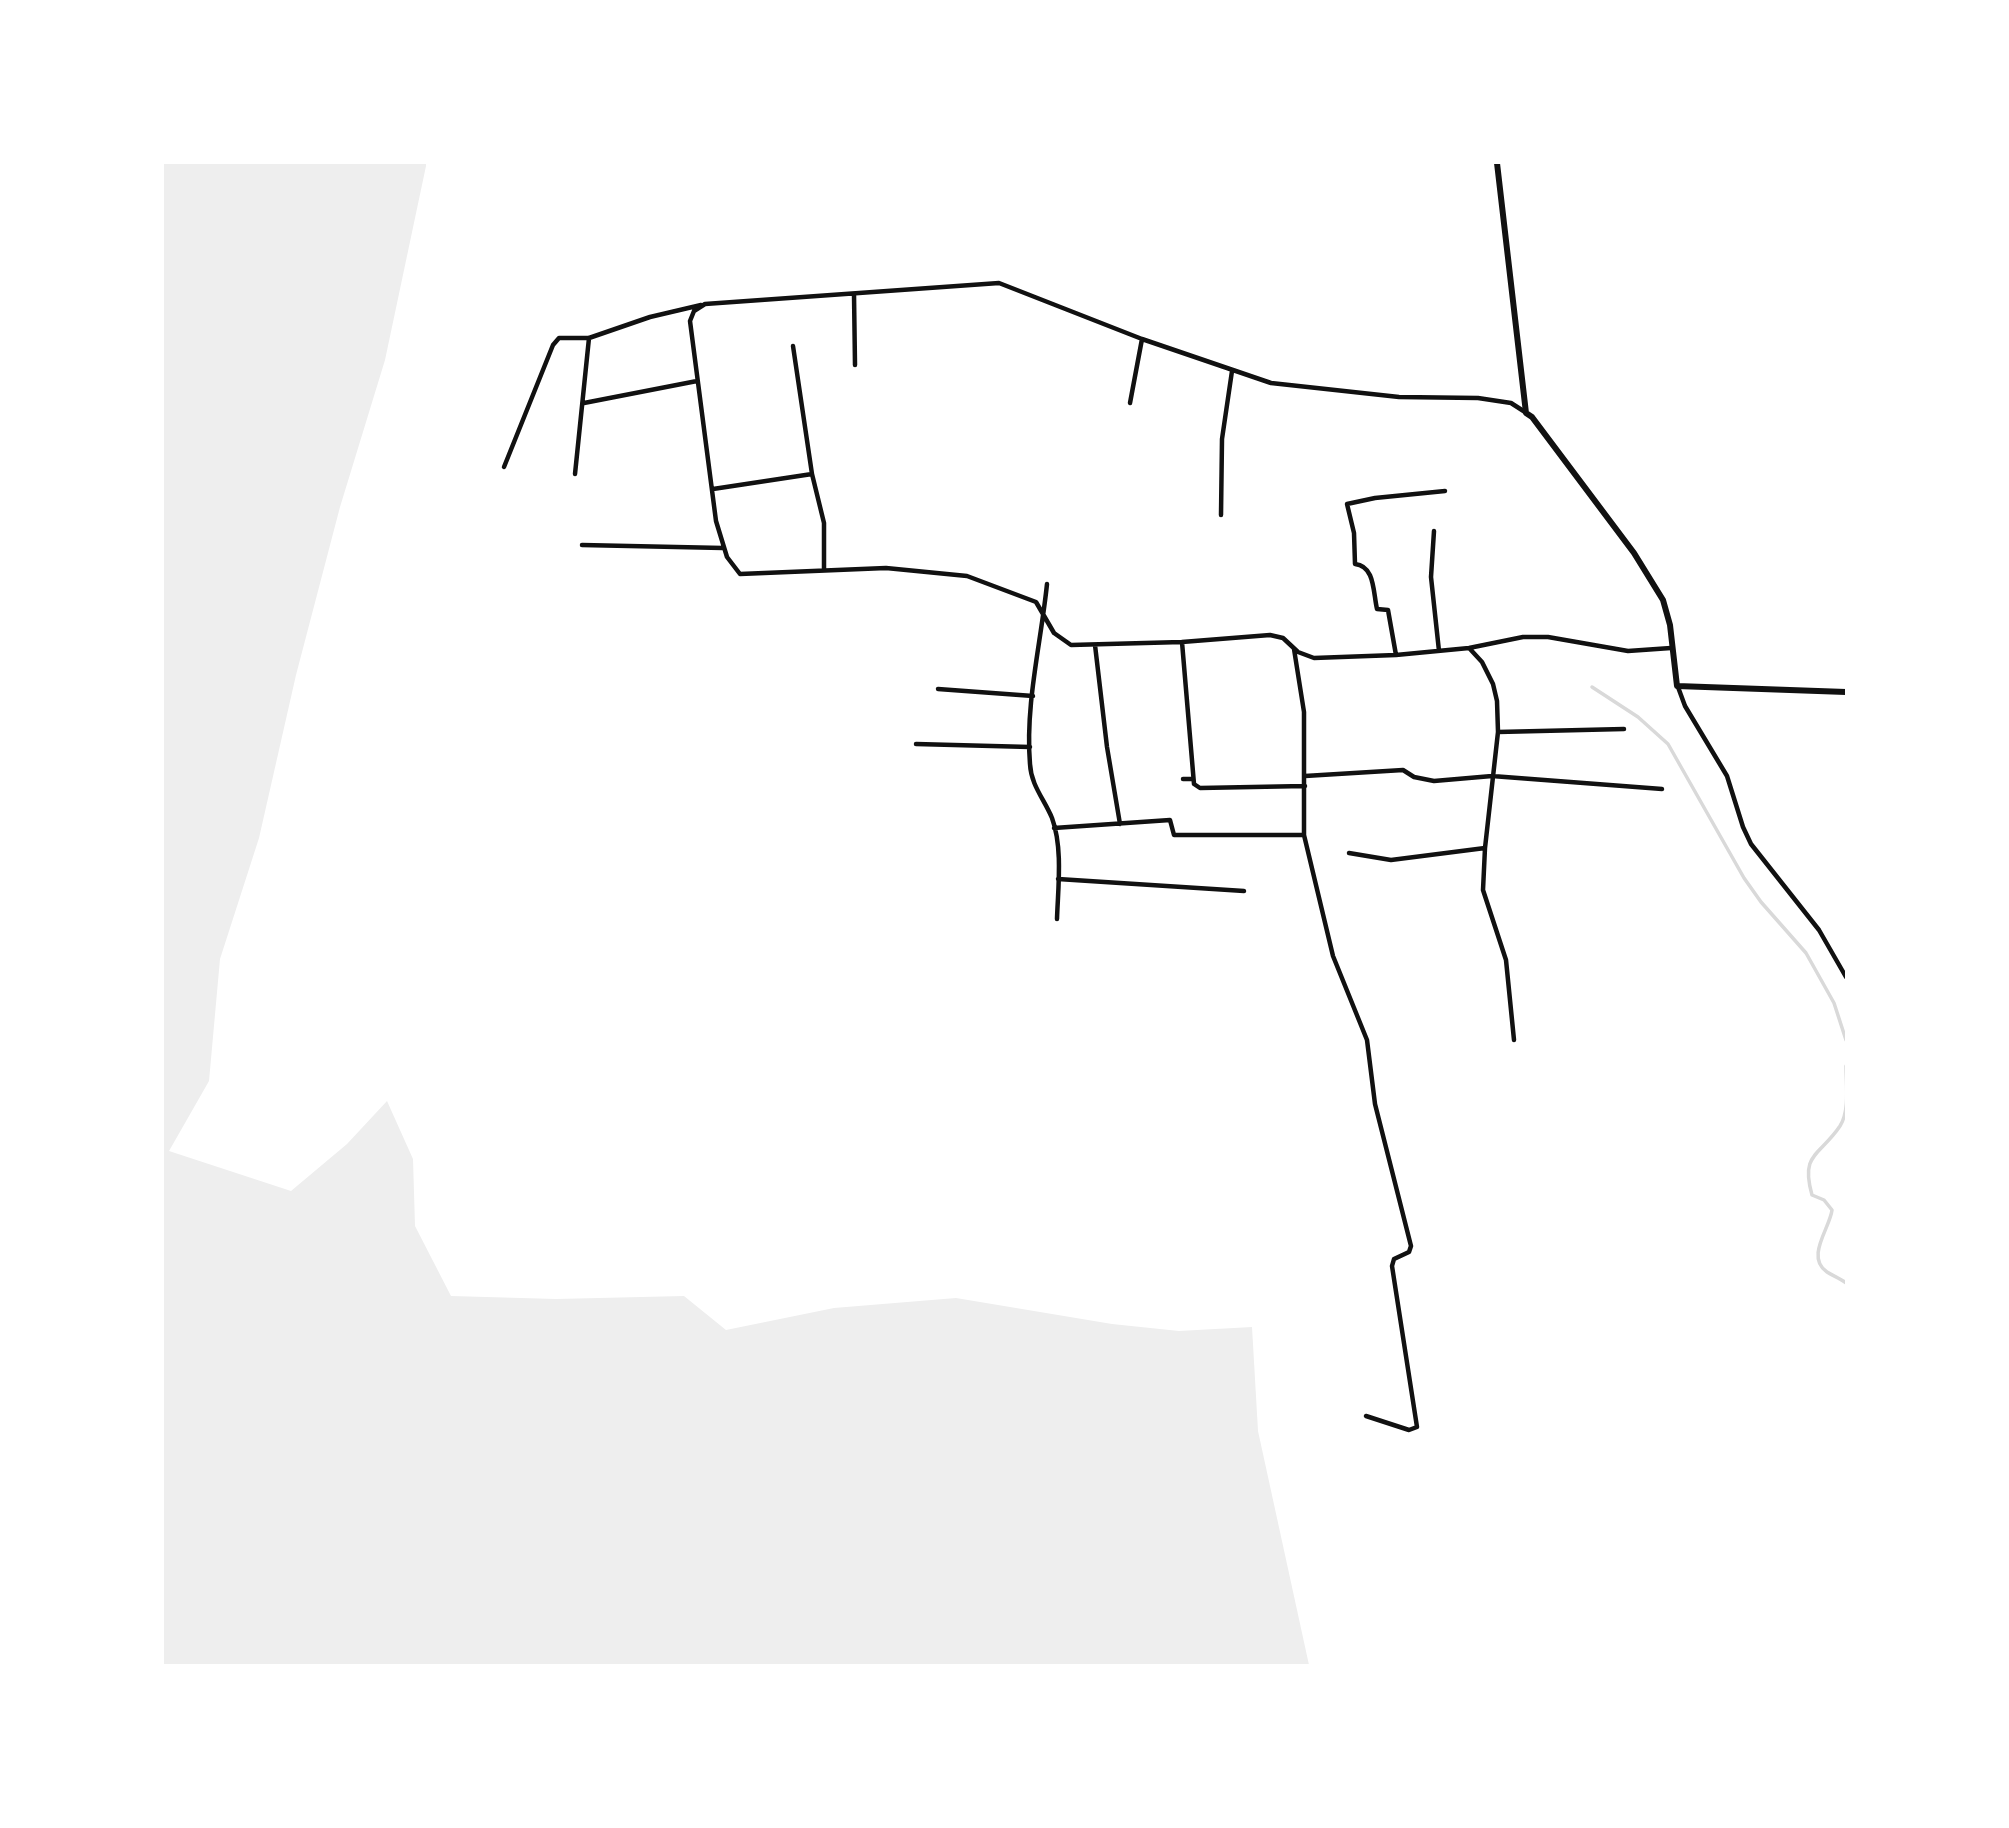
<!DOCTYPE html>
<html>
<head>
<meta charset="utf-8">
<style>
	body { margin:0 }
	#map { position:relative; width:2009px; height:1828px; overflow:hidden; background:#fff; font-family:Raleway,sans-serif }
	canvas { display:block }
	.frame { position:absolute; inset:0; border:164px solid #fff; pointer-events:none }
</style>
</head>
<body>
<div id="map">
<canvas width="2009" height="1828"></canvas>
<div class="frame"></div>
</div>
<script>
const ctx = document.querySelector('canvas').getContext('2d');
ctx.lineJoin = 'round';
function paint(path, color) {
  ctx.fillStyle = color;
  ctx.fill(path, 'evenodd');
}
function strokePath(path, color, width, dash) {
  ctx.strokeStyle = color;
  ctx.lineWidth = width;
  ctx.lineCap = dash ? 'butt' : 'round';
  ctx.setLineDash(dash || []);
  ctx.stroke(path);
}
paint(new Path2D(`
	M163 163H426V166L385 360 340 507 296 675 259 838 220 959 209 1081 169 1151 291 1191 347 1144 387 1101 413 1159 415 1226 451 1296 556 1299 684 1296 726 1330 834 1308 956 1298 1112 1324 1179 1331 1252 1327 1258 1431 1309 1665H163Z`), '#eee');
strokePath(new Path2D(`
	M1592 687 1638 717 1668 744 1744 878 1761 902 1806 953 1834 1003 1846 1040
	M1846 1066C1846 1084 1850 1110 1840 1126 1820 1156 1800 1153 1812 1195L1824 1200 1832 1210C1830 1228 1805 1257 1827 1272 1833 1276 1840 1278 1846 1283`), '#d9d9d9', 3.5);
strokePath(new Path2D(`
	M854 294 855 365
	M584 403 697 381
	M1130 403 1142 339
	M1525 412 1511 403 1478 398 1399 397 1271 383 1142 339 999 283 705 304 694 311 690 321 716 521 727 557 740 574 886 568 967 576 1036 602 1054 633 1071 645 1182 642 1270 635 1283 638 1298 652 1314 658 1396 655 1469 648 1523 637H1548L1628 651 1671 648
	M504 467 553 345 559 338H588
	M575 474 589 338 650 317 701 305
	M812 474 824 523V569
	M713 489 812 474 793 346
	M1221 515 1222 439 1232 371
	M1434 531 1431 577 1439 651
	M582 545 723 548
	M1047 584C1041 643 1025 705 1030 764 1031 785 1044 799 1052 818 1063 848 1058 888 1057 919
	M1182 642 1194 784 1200 788 1305 786
	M1095 645 1107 747 1120 824
	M1294 649 1304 712V835L1333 956 1367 1040 1375 1104 1411 1246 1409 1252 1394 1259 1392 1266 1417 1427 1409 1430 1366 1416
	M1470 649 1482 662 1493 684 1497 701 1498 732 1485 848 1483 890 1506 960 1514 1040
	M1396 655 1388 610 1377 609C1373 592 1375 566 1355 564L1354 533 1347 504 1375 498 1445 491
	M1678 687 1685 706 1727 776 1743 827 1751 844 1819 930 1846 977
	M938 689 1033 696
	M1498 732 1624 729
	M916 744 1030 747
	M1305 776 1403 770 1414 777 1434 781 1492 776 1662 789
	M1183 779H1192
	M1054 828 1170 820 1174 835H1304
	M1349 853 1391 860 1485 848
	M1058 879 1244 891`), '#111', 4.5);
strokePath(new Path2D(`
	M1497 163 1526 413 1532 417 1634 553 1663 600 1670 625 1677 686 1846 692`), '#111', 6);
</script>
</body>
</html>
